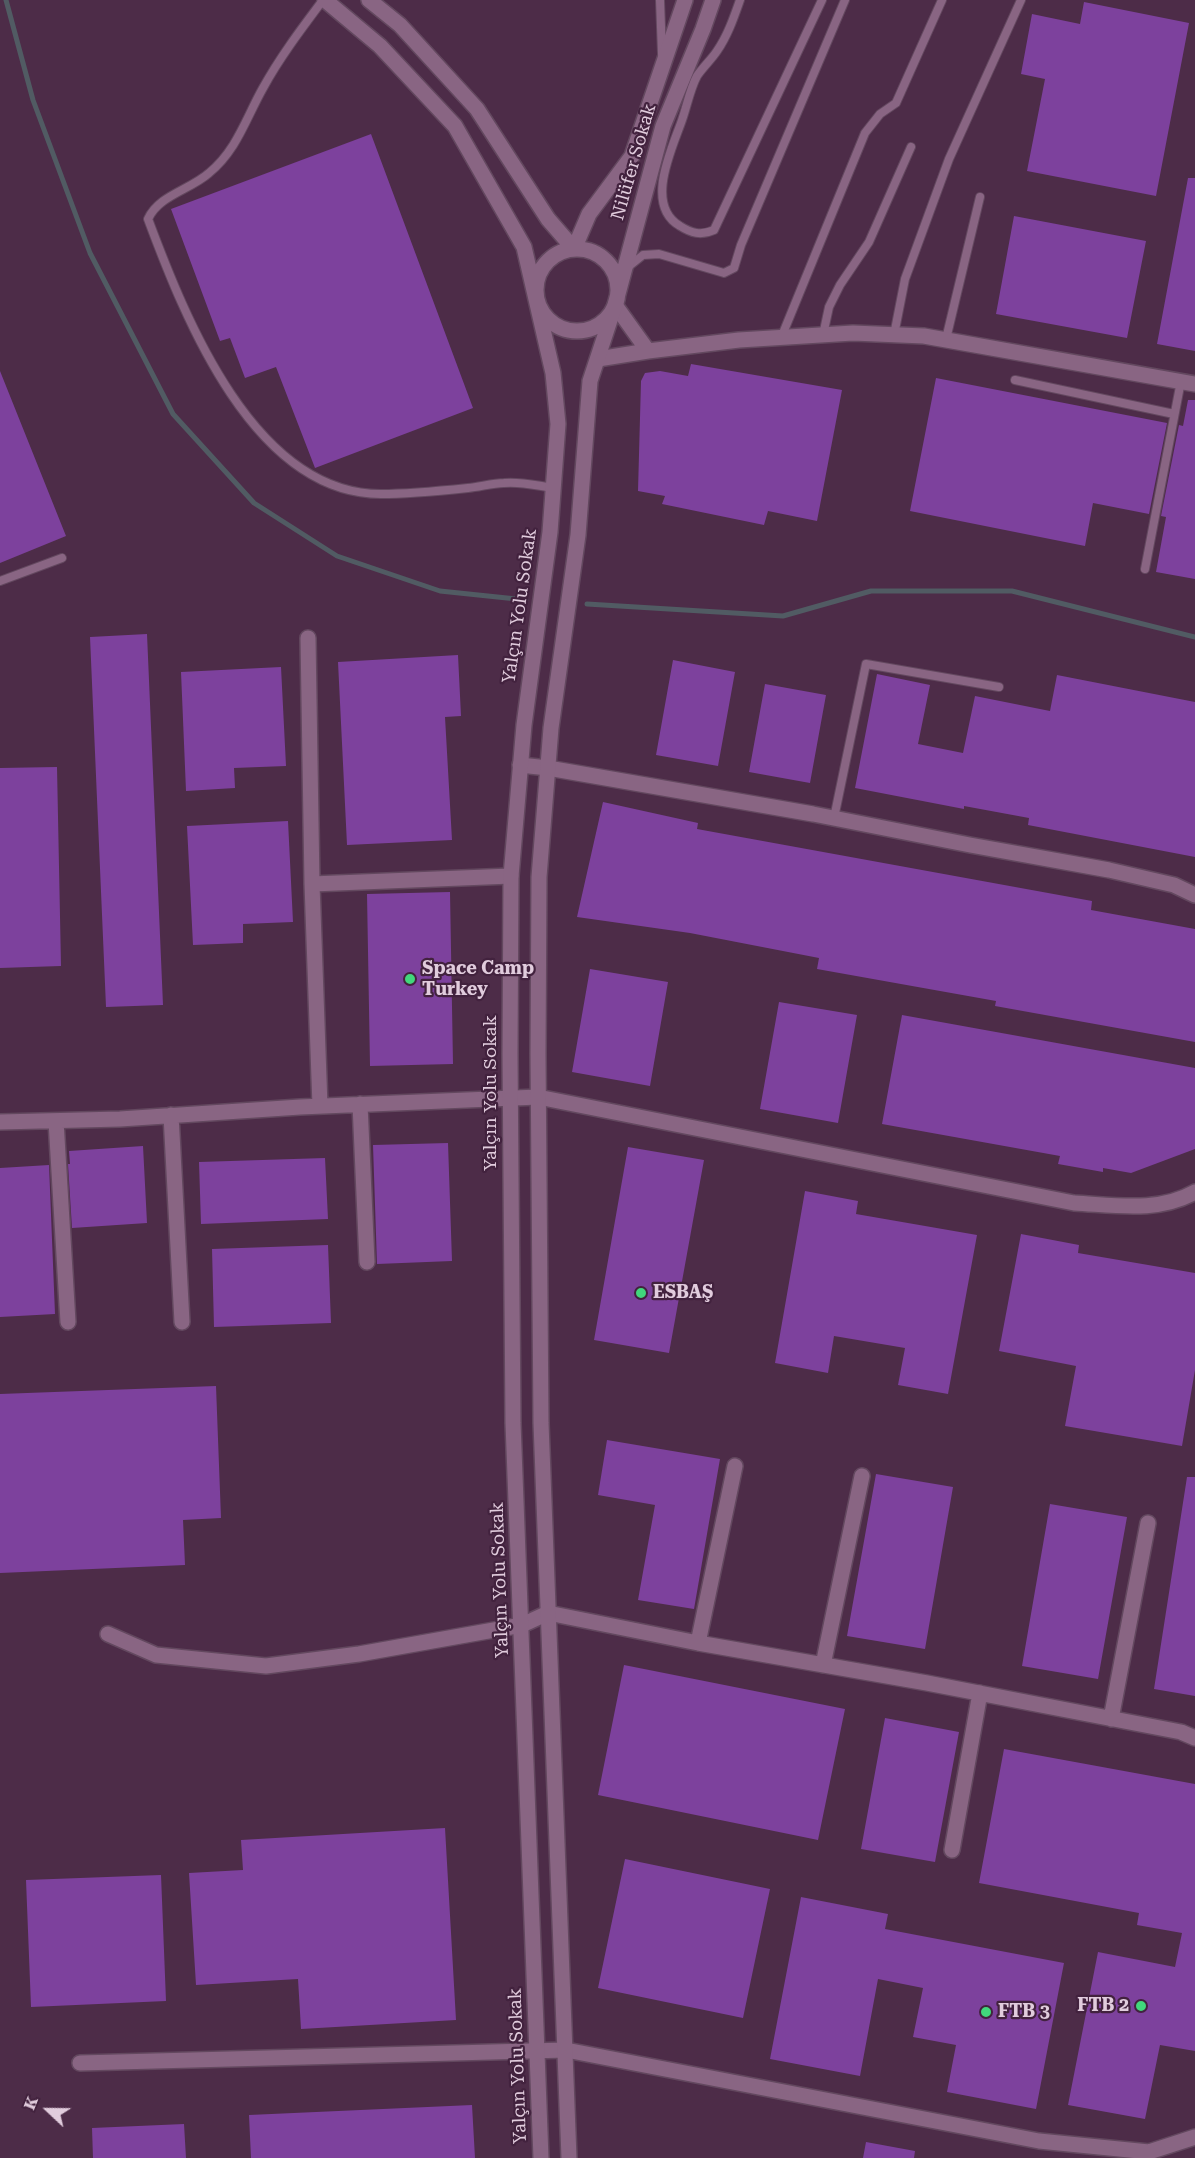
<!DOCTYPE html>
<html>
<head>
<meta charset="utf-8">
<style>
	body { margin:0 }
	#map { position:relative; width:1195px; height:2158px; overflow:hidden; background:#4d2c48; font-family:"Roboto Serif",serif }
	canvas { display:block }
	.north { position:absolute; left:18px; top:2080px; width:60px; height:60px; -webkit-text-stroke:4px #42223e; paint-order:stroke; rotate:292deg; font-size:16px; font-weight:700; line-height:24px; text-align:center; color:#e1ccdd }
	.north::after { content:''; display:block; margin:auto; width:21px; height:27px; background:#e1ccdd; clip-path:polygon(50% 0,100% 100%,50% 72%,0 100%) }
</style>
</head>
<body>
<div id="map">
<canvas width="1195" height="2158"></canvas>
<div class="north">K</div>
</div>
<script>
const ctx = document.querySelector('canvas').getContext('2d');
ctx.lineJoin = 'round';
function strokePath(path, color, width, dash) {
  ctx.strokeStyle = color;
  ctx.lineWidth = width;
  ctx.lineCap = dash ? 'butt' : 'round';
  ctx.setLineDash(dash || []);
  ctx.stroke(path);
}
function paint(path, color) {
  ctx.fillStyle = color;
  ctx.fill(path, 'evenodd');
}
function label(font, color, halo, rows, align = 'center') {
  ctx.font = font + ' "Roboto Serif",serif';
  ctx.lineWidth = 4.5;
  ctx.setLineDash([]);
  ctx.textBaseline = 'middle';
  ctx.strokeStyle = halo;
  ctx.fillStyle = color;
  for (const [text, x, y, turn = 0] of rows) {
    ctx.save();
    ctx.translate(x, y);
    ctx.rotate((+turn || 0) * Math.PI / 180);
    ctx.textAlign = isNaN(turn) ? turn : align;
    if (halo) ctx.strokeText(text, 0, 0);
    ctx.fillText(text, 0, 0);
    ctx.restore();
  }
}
strokePath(new Path2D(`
	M6 0 33 100 90 253 173 414 254 503 337 556 440 591 526 600
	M587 604 783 616 871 591H1012L1195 637`), '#515b63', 5);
paint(new Path2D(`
	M1084 2 1189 23 1156 196 1027 171 1045 79 1021 74 1032 14 1080 24Z
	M371 134 473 408 315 468 276 367 245 378 230 338 220 341 171 209Z
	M1188 178H1195V351L1157 344Z
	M1014 216 1146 241 1127 338 996 314Z
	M691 364 842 390 817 521 768 511 764 525 662 504 665 496 638 491 641 381 645 373 660 371 688 376Z
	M0 371 66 536 0 563Z
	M936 378 1167 423 1149 514 1093 503 1085 546 910 511Z
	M1188 400H1195V579L1156 572 1166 517 1161 516 1179 425 1183 426Z
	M147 634 163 1005 106 1007 90 637Z
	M458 655 461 716 445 717 452 840 347 845 338 662Z
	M673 660 735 672 718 766 656 755Z
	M281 667 286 766 234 768 235 788 186 791 181 672Z
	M877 674 930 685 918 744 963 753 975 696 1050 711 1057 675 1195 702V857L1028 825 1029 818 964 806V809L855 788Z
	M765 684 826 695 810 783 749 772Z
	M57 767 61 966 0 968V768Z
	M603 802 698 823 697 829 1092 901 1091 910 1195 929V1042L995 1006 996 1001 817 969 819 958 690 933 577 917Z
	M288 821 293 922 243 924V943L193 945 187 826Z
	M450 892 453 1064 370 1066 367 894Z
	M590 969 668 982 650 1086 572 1072Z
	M779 1002 857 1015 838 1123 760 1109Z
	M902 1015 1195 1068V1149L1131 1173 1103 1168V1172L1058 1164 1060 1156 882 1124Z
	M448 1143 452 1261 377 1264 373 1145Z
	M143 1146 147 1223 72 1228 68 1164H70L69 1151Z
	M628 1147 704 1160 669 1353 594 1340Z
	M325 1158 328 1219 201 1224 199 1162Z
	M49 1165 55 1314 0 1317V1168Z
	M805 1191 858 1201 856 1214 977 1235 948 1394 898 1385 905 1348 834 1336 828 1373 775 1363Z
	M1021 1234 1079 1245 1078 1253 1195 1273V1370L1182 1446 1065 1426 1076 1366 999 1351Z
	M328 1245 331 1323 214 1327 212 1249Z
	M216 1386 221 1518 183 1520 185 1565 0 1573V1394Z
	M607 1440 720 1459 694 1609 638 1600 655 1505 598 1495Z
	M876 1474 953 1487 925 1649 847 1636Z
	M1187 1477H1195V1696L1154 1689Z
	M1050 1504 1127 1517 1098 1679 1022 1666Z
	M624 1665 845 1709 818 1840 598 1795Z
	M885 1718 959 1732 935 1862 861 1849Z
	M1004 1749 1195 1784V2051L1160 2045 1145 2119 1068 2105 1098 1952 1175 1967 1182 1933 1137 1925 1139 1913 979 1883Z
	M445 1828 456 2020 301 2029 298 1979 196 1985 189 1873 243 1870 241 1840Z
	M625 1859 770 1889 743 2018 598 1988Z
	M161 1875 166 2001 31 2007 26 1880Z
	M801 1897 888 1914 885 1929 1064 1963 1036 2109 947 2092 956 2045 913 2037 923 1988 878 1979 860 2076 770 2059Z
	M472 2105 475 2158H251L249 2115Z
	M184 2124 186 2158H93L92 2128Z
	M866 2142 915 2151 914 2158H863Z`), '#7d419d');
const service = new Path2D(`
	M323 0C302 28 280 57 263 88 246 118 237 150 209 173 190 190 159 195 148 219 185 318 254 494 381 494 410 494 439 491 468 488 480 487 492 483 504 483 520 481 538 486 554 488
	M660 0 662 54
	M740 0C734 17 728 35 717 51 711 60 703 67 697 76 690 89 687 106 682 120 672 149 644 205 680 226 691 233 701 236 714 230L822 0
	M628 267 643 255 659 254 724 273 734 268 741 245 845 0
	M823 335 829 307 840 285 869 242 911 147
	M894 335 905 279 949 159 1021 0
	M781 338 865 133 880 114 896 103 942 0
	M946 339 980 197
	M1015 380 1174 414
	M1145 569 1181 381
	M0 581 62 558
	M834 818 866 664 999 687`);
const minor = new Path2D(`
	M615 305 648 351
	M598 359 648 351 739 340 853 333 924 336 1195 384
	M308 638 312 884 320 1106
	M520 765 548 768 813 814 970 845 1109 870 1174 885 1195 895
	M312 884 511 876
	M360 1104 367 1262
	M171 1115 182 1322
	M56 1121 68 1322
	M0 1122 120 1119 300 1107 538 1097 1074 1203C1115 1205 1158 1213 1195 1192
	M108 1634 156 1655 266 1666 359 1654 522 1625 548 1613 698 1643 927 1683 1181 1732 1195 1738
	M698 1643 735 1466
	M823 1665 862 1476
	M1111 1719 1148 1523
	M952 1850 980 1693
	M80 2063 566 2050 1039 2141 1149 2152 1195 2137`);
const tertiary = new Path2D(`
	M325 0 380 46 455 126 524 247 553 373 558 424 550 532 524 725 511 876 510 1054 513 1423 541 2158
	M369 0 400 25 477 109 548 219 574 249
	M574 249 589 214 632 156 685 0
	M536 290a41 41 0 1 1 82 0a41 41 0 1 1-82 0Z
	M569 2158 541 1423 538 1054 539 877 551 728 578 535 590 381 615 305 663 126 703 29 713 0`);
strokePath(service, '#63485f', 10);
strokePath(minor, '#63485f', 18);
strokePath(tertiary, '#63485f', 18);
strokePath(service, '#896583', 8);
strokePath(minor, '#896583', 15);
strokePath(tertiary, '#896583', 15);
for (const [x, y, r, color] of [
	[410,979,6,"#41d77c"],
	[641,1293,6,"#41d77c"],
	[1141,2006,6,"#41d77c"],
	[986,2012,6,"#41d77c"]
]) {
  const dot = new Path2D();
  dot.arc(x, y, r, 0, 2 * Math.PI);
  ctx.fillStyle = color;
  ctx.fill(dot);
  strokePath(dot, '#42223e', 2);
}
label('18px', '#e1ccdd', '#42223e', [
	["Nilüfer Sokak",634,162,-74],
	["Yalçın Yolu Sokak",520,606,-82],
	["Yalçın Yolu Sokak",491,1093,-90],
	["Yalçın Yolu Sokak",500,1580,-92],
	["Yalçın Yolu Sokak",518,2066,-92]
]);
label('bold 18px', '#e1ccdd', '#42223e', [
	["Space Camp",422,969],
	["Turkey",422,990],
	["ESBAŞ",653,1293],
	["FTB 2",1129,2006,"right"],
	["FTB 3",998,2012]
], 'left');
</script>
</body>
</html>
